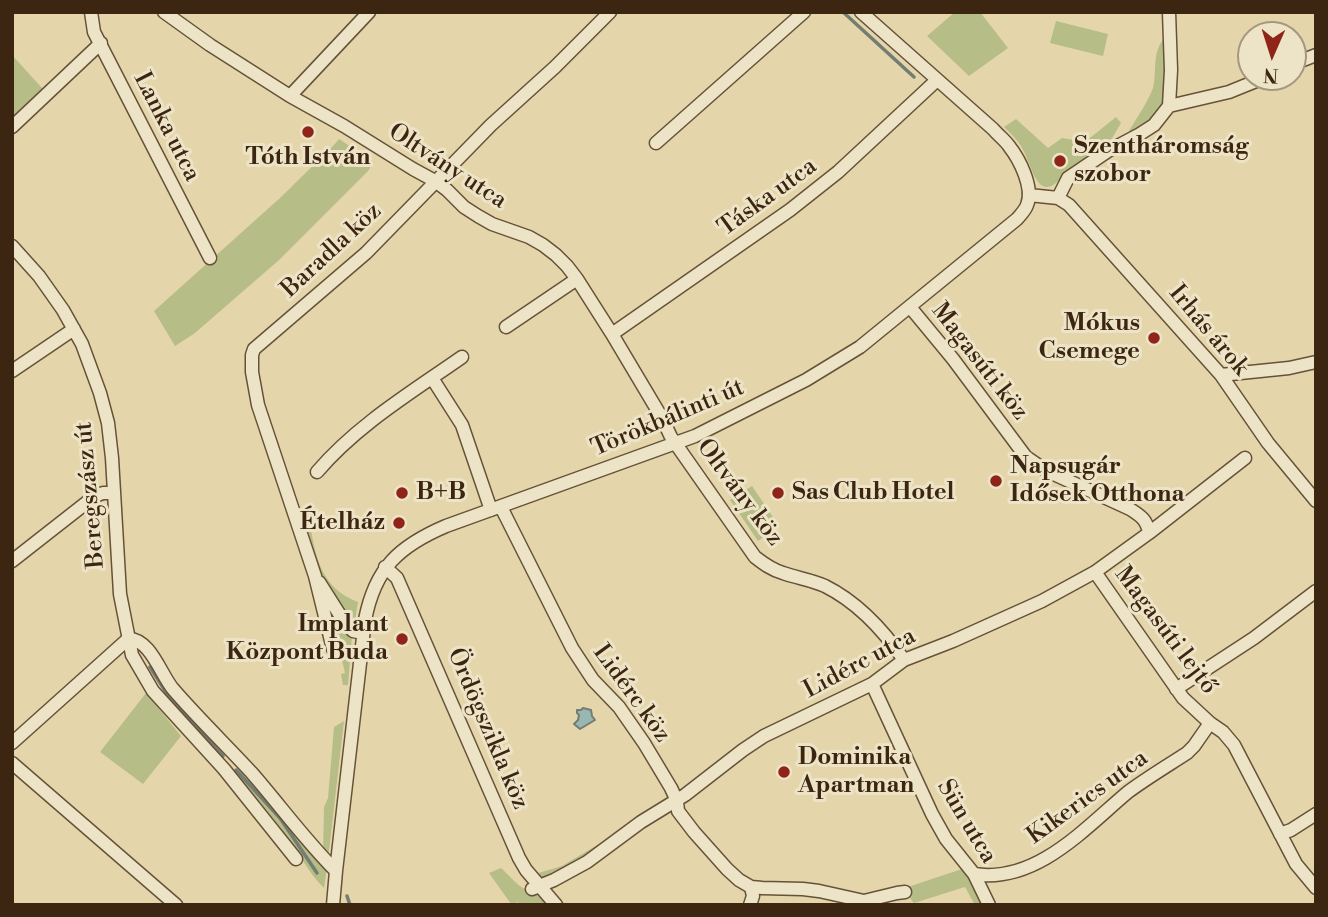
<!DOCTYPE html>
<html>
<head>
<meta charset="utf-8">
<style>
	body { margin:0 }
	#map { position:relative; width:1328px; height:917px; overflow:hidden; background:#e4d6aa; font-family:"Libre Bodoni",serif }
	canvas { display:block }
	.frame { position:absolute; inset:0; border:14px solid #3c2612; pointer-events:none }
	.north { position:absolute; left:1237px; top:21px; width:70px; height:70px; box-sizing:border-box; background:#ede4c8; border:2px solid #a6987f; border-radius:50%; rotate:183deg; font-size:19px; font-weight:700; line-height:28px; text-align:center; color:#3c2612 }
	.north::after { content:''; display:block; margin:auto; width:24px; height:32px; background:#8f2418; clip-path:polygon(50% 0,100% 100%,50% 72%,0 100%) }
</style>
</head>
<body>
<div id="map">
<canvas width="1328" height="917"></canvas>
<div class="frame"></div>
<div class="north">N</div>
</div>
<script>
const ctx = document.querySelector('canvas').getContext('2d');
ctx.lineJoin = 'round';
function paint(path, color) {
  ctx.fillStyle = color;
  ctx.fill(path, 'evenodd');
}
function strokePath(path, color, width, dash) {
  ctx.strokeStyle = color;
  ctx.lineWidth = width;
  ctx.lineCap = dash ? 'butt' : 'round';
  ctx.setLineDash(dash || []);
  ctx.stroke(path);
}
function label(font, color, halo, rows, align = 'center') {
  ctx.font = font + ' "Libre Bodoni",serif';
  ctx.lineWidth = 6;
  ctx.setLineDash([]);
  ctx.textBaseline = 'middle';
  ctx.strokeStyle = halo;
  ctx.fillStyle = color;
  for (const [text, x, y, turn = 0] of rows) {
    ctx.save();
    ctx.translate(x, y);
    ctx.rotate((+turn || 0) * Math.PI / 180);
    ctx.textAlign = isNaN(turn) ? turn : align;
    if (halo) ctx.strokeText(text, 0, 0);
    ctx.fillText(text, 0, 0);
    ctx.restore();
  }
}
paint(new Path2D(`
	M955 12H980L1008 48 969 76 927 36Z
	M1056 21 1108 34 1103 56 1050 43Z
	M1163 40 1167 50 1165 104 1158 116 1132 134 1129 131C1136 119 1149 100 1153 88 1157 72 1152 53 1163 40Z
	M12 55 43 89 12 120Z
	M1116 117 1121 123 1107 147 1062 177C1037 206 1032 164 1022 148 1018 140 1011 134 1004 127L1016 119 1048 148 1062 138 1074 140 1080 146Z
	M339 139 374 162 368 171 279 260 195 333 175 346 154 311 280 198 333 146Z
	M752 486 779 526 758 541 730 500Z
	M310 523C315 557 322 589 358 602L354 626 347 621C333 598 299 551 305 524Z
	M324 593 352 636 348 685H343L341 674 345 673 341 656H337L335 636Z
	M146 693 181 736 143 784 100 752Z
	M344 721 329 851 326 856 323 854 324 807 328 798 334 727Z
	M239 766 327 867 324 888C308 873 299 852 286 835 270 812 252 793 233 772Z
	M599 844 601 847 541 882 535 874 562 866Z
	M501 868C508 874 520 889 528 890 530 891 538 889 540 889L552 905H520L518 902 511 904 489 873Z
	M965 868 986 905H975L965 887 914 903 902 889Z`), '#b6bd87');
const water = new Path2D(`
	M583 708 591 710 592 716 595 720 580 729 574 724 578 720 579 715 577 713V710H581Z`);
paint(water, '#98b7b2');
strokePath(water, '#737d72', 2);
strokePath(new Path2D(`
	M843 12 914 77
	M150 667 169 697 223 756
	M236 770 280 818 317 873
	M347 896 350 905`), '#737d72', 3.5);
const minor = new Path2D(`
	M91 12 94 32 210 258
	M164 12 210 45 290 96 344 126 413 169 435 181 447 190 464 207 478 216 492 224 529 237 543 245 556 255 567 266 577 279 612 334 662 418 671 437 755 557C764 564 772 570 783 573 797 578 812 580 825 586 857 602 884 631 904 660
	M1293 64 1316 55
	M290 96 369 12
	M1169 106 1229 92 1266 77
	M12 127 101 43
	M656 143 804 12
	M1029 195 1058 198 1069 205 1221 375 1268 443 1316 501
	M1058 198 1068 178 1108 151 1140 134 1154 125 1169 106 1171 70 1169 12
	M12 246 39 276 63 310 82 344 100 393 108 423 112 458 120 594 132 655 153 691 224 769 296 859
	M910 307 953 359 1026 457 1045 470 1130 509C1141 516 1147 520 1149 533
	M506 327 577 279
	M612 334 790 210 838 172 937 80
	M12 371 74 329
	M1221 375 1289 368 1316 362
	M432 378 462 425 491 510
	M317 472C357 425 412 392 462 357
	M501 507 572 648 593 680 619 707 644 743 671 788 677 801 678 811 694 832 727 869 739 880 751 887 762 888 803 889 819 891 864 901 897 893 905 892
	M12 561 95 496 103 493H114
	M385 567 397 578 519 858 526 870 556 905
	M1095 572 1183 698 1210 723 1223 732 1234 745 1296 864 1316 888
	M319 582 345 623 353 631 363 633
	M128 639C150 638 161 675 173 689 198 718 225 744 251 772 279 804 305 840 336 871
	M333 649 315 576 258 405 252 372V355L254 349 366 253 491 125 555 67 610 12
	M872 684 932 814 946 839 974 874 989 905
	M1176 689 1254 638 1316 591
	M12 743 128 639
	M12 763 176 905
	M1280 834 1291 830 1316 814
	M974 874C1036 884 1085 828 1128 792 1147 778 1167 766 1187 753L1194 746 1210 723
	M532 889 554 880 587 862 641 822 685 795 743 750 764 736 872 684 904 660 953 641 1042 601 1095 572 1149 533 1245 458
	M333 905 336 871 365 620C375 568 399 546 446 526L695 436 806 380 860 347 1017 219C1020 215 1025 211 1027 205 1034 188 1020 160 1009 146 1005 140 998 135 993 129L861 12
	M750 905 753 896 751 887`);
strokePath(minor, '#665238', 15);
strokePath(minor, '#ede4c8', 12);
for (const [x, y, r, color] of [
	[308,132,7,"#8f2418"],
	[1060,161,7,"#8f2418"],
	[1154,338,7,"#8f2418"],
	[996,481,7,"#8f2418"],
	[402,493,7,"#8f2418"],
	[778,493,7,"#8f2418"],
	[399,523,7,"#8f2418"],
	[402,639,7,"#8f2418"],
	[784,772,7,"#8f2418"]
]) {
  const dot = new Path2D();
  dot.arc(x, y, r, 0, 2 * Math.PI);
  ctx.fillStyle = color;
  ctx.fill(dot);
  strokePath(dot, '#ede4c8', 2.5);
}
label('24px', '#3c2612', '#ede4c8', [
	["Lanka utca",166,127,63],
	["Oltvány utca",447,167,33],
	["Táska utca",768,198,-36],
	["Baradla köz",332,251,-43],
	["Irhás árok",1208,331,50],
	["Magasúti köz",979,362,52],
	["Törökbálinti út",668,419,-23],
	["Oltvány köz",739,493,53],
	["Beregszász út",91,495,-95],
	["Magasúti lejtő",1165,631,53],
	["Lidérc utca",860,664,-28],
	["Lidérc köz",631,694,54],
	["Ördögszikla köz",487,729,67],
	["Kikerics utca",1088,798,-36],
	["Sün utca",966,822,59]
]);
label('bold 24px', '#3c2612', '#ede4c8', [
	["Szentháromság",1074,147],
	["szobor",1074,175],
	["Tóth István",308,158,"center"],
	["Mókus",1140,324,"right"],
	["Csemege",1140,352,"right"],
	["Napsugár",1010,467],
	["Idősek Otthona",1010,495],
	["B+B",416,493],
	["Sas Club Hotel",792,493],
	["Ételház",385,523,"right"],
	["Implant",388,625,"right"],
	["Központ Buda",388,653,"right"],
	["Dominika",798,758],
	["Apartman",798,786]
], 'left');
</script>
</body>
</html>
